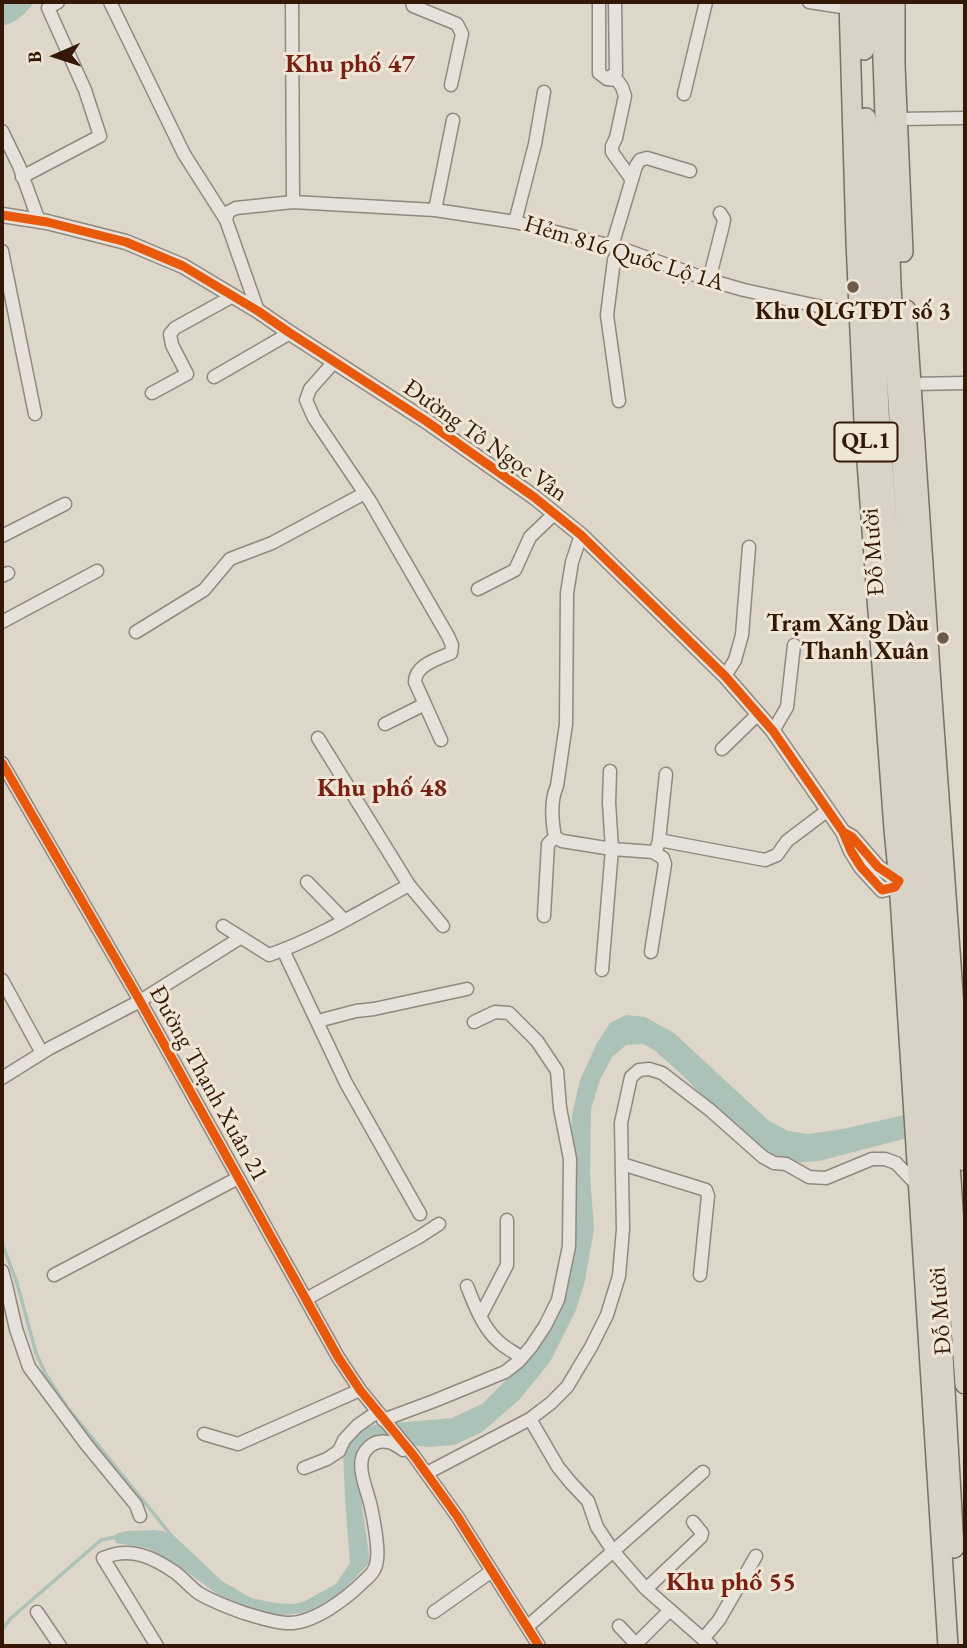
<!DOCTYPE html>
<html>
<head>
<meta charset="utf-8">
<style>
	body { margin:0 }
	#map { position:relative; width:967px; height:1648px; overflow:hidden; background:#ded6c8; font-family:"EB Garamond",serif }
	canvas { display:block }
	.frame { position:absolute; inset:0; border:4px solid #341805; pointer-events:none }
	.north { position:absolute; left:21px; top:21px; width:70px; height:70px; -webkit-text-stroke:5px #efe6d6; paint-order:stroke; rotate:267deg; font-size:19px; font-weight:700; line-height:28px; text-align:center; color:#341805 }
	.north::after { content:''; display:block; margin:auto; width:24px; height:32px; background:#341805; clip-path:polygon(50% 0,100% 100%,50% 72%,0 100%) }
</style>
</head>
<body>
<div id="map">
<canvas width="967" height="1648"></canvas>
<div class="frame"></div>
<div class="north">B</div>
</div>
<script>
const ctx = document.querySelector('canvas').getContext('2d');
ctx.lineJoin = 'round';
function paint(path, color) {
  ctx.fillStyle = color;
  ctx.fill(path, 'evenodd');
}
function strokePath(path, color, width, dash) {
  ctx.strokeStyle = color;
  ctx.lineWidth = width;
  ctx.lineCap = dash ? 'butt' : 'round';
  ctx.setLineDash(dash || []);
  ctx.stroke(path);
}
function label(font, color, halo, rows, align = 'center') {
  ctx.font = font + ' "EB Garamond",serif';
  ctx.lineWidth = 6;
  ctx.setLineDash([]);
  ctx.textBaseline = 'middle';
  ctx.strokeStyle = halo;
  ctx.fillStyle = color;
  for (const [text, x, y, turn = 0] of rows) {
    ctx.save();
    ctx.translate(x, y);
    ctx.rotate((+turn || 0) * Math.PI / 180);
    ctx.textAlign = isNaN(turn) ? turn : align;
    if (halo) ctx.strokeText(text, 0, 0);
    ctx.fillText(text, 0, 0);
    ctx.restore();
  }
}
paint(new Path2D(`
	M8 2H35C25 13 17 23 2 26V5Z
	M626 1015 645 1017 674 1033 769 1121 788 1131 808 1134 843 1129 926 1110 915 1136 819 1161 791 1163 759 1152 679 1072 654 1050 643 1044 626 1045 612 1057 600 1080 591 1109 590 1174 594 1229 585 1281 576 1310 550 1362 519 1400 482 1432 454 1445 429 1447 374 1442 357 1469 370 1562 337 1597 306 1612 272 1617 257 1612 217 1594 179 1566 148 1548 116 1543 114 1536 118 1533 127 1531 156 1530 171 1533 222 1581 251 1598 275 1603 295 1604 305 1601 336 1584 350 1563 345 1498 343 1452 352 1438 364 1429 374 1425 452 1418 482 1404 516 1370 559 1300 570 1172 572 1115 580 1080 597 1043 610 1023Z`), '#acc2b8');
strokePath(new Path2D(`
	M2 1243 17 1283 36 1353 45 1373 67 1407 171 1535
	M2 1630 10 1619 101 1540 117 1537`), '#acc2b8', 3.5);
const minor = new Path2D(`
	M110 2 184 154 226 220 258 311
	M292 2 293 202
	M412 2 413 6 418 8 457 24 462 34 451 85
	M599 2V73L607 79 616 73 615 2
	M809 2 849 8
	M607 79 617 80 622 87 625 96 616 138 612 146V152L632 180
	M684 94 706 2
	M898 119 965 118
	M2 131 19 166 39 221
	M22 177 100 136 85 90 48 8 58 2
	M435 210 453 120
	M226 220 228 212 236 208 293 202 435 210 515 222 620 248 709 280 744 290 859 315
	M515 222 535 144 544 92
	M612 246 636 166 640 160 647 158 690 171
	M2 251 35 414
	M709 280 723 225 724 219 720 213
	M334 362 310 389 306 400 314 418 370 501 448 636 452 645 451 653C438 659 415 665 415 682L441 740
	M214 377 290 333
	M911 384 965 383
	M152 393 187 374 172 345 170 334 175 328 233 296
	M619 401 607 315 614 260 620 248
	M581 535 572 562 567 593 566 724 557 786C550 801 552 821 555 837L562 841 612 849 653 852 657 848 659 840 666 774
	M2 536 65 504
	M2 576 8 573
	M478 589 515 570 530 537 555 513
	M2 622 97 571
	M136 632 204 590 230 559 272 543 365 493
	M725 676 735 660 742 635 749 547
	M385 724 425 704
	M773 731 787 707 794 645
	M318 738 409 885
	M722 749 758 714
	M2 763 140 1001 338 1357 360 1390 414 1456 457 1516 539 1646
	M659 840 765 860 777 855 787 841 828 810
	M307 882 344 920
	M544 916 548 844 555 837
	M223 926 269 955C318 938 363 910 409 885L443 926
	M283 950 346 1083 420 1214
	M651 952 665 864 663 858 653 852
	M602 970 612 849 609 803 610 771
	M2 980 42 1053
	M318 1021 356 1011 374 1009 467 989
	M2 1078 50 1048 140 1001 240 938
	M622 1164 706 1190 708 1196 700 1275
	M2 1271 6 1285 16 1329 29 1367 86 1444 136 1505 140 1516
	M54 1275 238 1178
	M467 1286C474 1304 483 1328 498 1341 505 1348 514 1352 522 1358
	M306 1299 419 1237 439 1224
	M481 1315 507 1265V1220
	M530 1419 558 1467 571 1483 588 1501 597 1527 613 1551 646 1589 711 1646
	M383 1420 434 1401 505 1372 518 1362 531 1347 545 1326 558 1300 569 1246 570 1159 560 1108 557 1071 537 1041 509 1013 495 1012 474 1022
	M204 1434 238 1444 360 1390
	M304 1468 327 1459 339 1451 344 1440 357 1426 377 1412
	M427 1473 530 1419 551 1403 567 1387 591 1347 607 1315 619 1276 623 1229 621 1123 631 1077 639 1070 649 1069 662 1073 710 1110 763 1157 774 1163 786 1164 809 1177 826 1178 872 1159H885L896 1163 918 1186
	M646 1589 701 1537 702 1533 693 1522
	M37 1612 60 1646
	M434 1612 492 1571
	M619 1626 636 1644 670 1610
	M527 1627 703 1472
	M703 1639 719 1620 756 1556
	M157 1646 103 1558C130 1546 153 1557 176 1573 185 1580 192 1589 200 1594 214 1602 230 1608 244 1613 258 1617 272 1622 286 1623 312 1625 346 1599 364 1581 371 1575 376 1570 377 1560 379 1545 374 1522 371 1507 368 1492 357 1470 363 1455 366 1449 372 1443 379 1442 388 1440 395 1444 403 1450`);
const tertiary = new Path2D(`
	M2 215 47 222 126 242 183 266 258 311 290 333 426 421 534 497 581 535 725 676 773 731 843 832 851 851 861 867 882 890 895 887 899 881 878 867 852 837 843 832`);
const trunk = new Path2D(`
	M849 2 856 241 864 421 894 829 899 881 948 1646
	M863 2 864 50
	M881 2 891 286 900 435 965 1384
	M895 2V65L903 252
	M866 118 879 411 931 1143 954 1548
	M906 310 931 685 965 1161`);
strokePath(minor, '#91887e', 15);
strokePath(tertiary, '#91887e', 17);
strokePath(trunk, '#786f65', 22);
strokePath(minor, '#e6e2db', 12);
strokePath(tertiary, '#e6e2db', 14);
strokePath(trunk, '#d9d2c6', 19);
strokePath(new Path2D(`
	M2 215 47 222 126 242 183 266 258 311 290 333 426 421 534 497 581 535 725 676 773 731 843 832 851 851 861 867 882 890 895 887 899 881 878 867 852 837 843 832
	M2 763 140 1001 338 1357 360 1390 414 1456 457 1516 539 1646`), '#e8590c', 9);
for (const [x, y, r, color] of [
	[853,287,7,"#705a49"],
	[943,638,7,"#705a49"]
]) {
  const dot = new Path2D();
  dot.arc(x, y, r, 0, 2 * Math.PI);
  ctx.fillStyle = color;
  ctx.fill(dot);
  strokePath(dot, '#efe6d6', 2.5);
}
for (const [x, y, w] of [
	[866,442,63]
]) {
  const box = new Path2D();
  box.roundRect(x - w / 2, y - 19.5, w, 39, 5);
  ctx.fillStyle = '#efe6d6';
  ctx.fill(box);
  strokePath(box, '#341805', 2);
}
label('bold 23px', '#341805', null, [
	["QL.1",866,442]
]);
label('24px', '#341805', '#efe6d6', [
	["Hẻm 816 Quốc Lộ 1A",624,254,17],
	["Đường Tô Ngọc Vân",485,441,35],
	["Đỗ Mười",874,552,-94],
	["Đường Thạnh Xuân 21",208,1084,61],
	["Đỗ Mười",941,1311,-94]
]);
label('bold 24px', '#341805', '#efe6d6', [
	["Khu QLGTĐT số 3",853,312],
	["Trạm Xăng Dầu",929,624,"right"],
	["Thanh Xuân",929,652,"right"]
]);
label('bold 26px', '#7a1f14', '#efe6d6', [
	["Khu phố 47",350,65],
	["Khu phố 48",382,789],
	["Khu phố 55",731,1583]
]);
</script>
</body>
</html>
